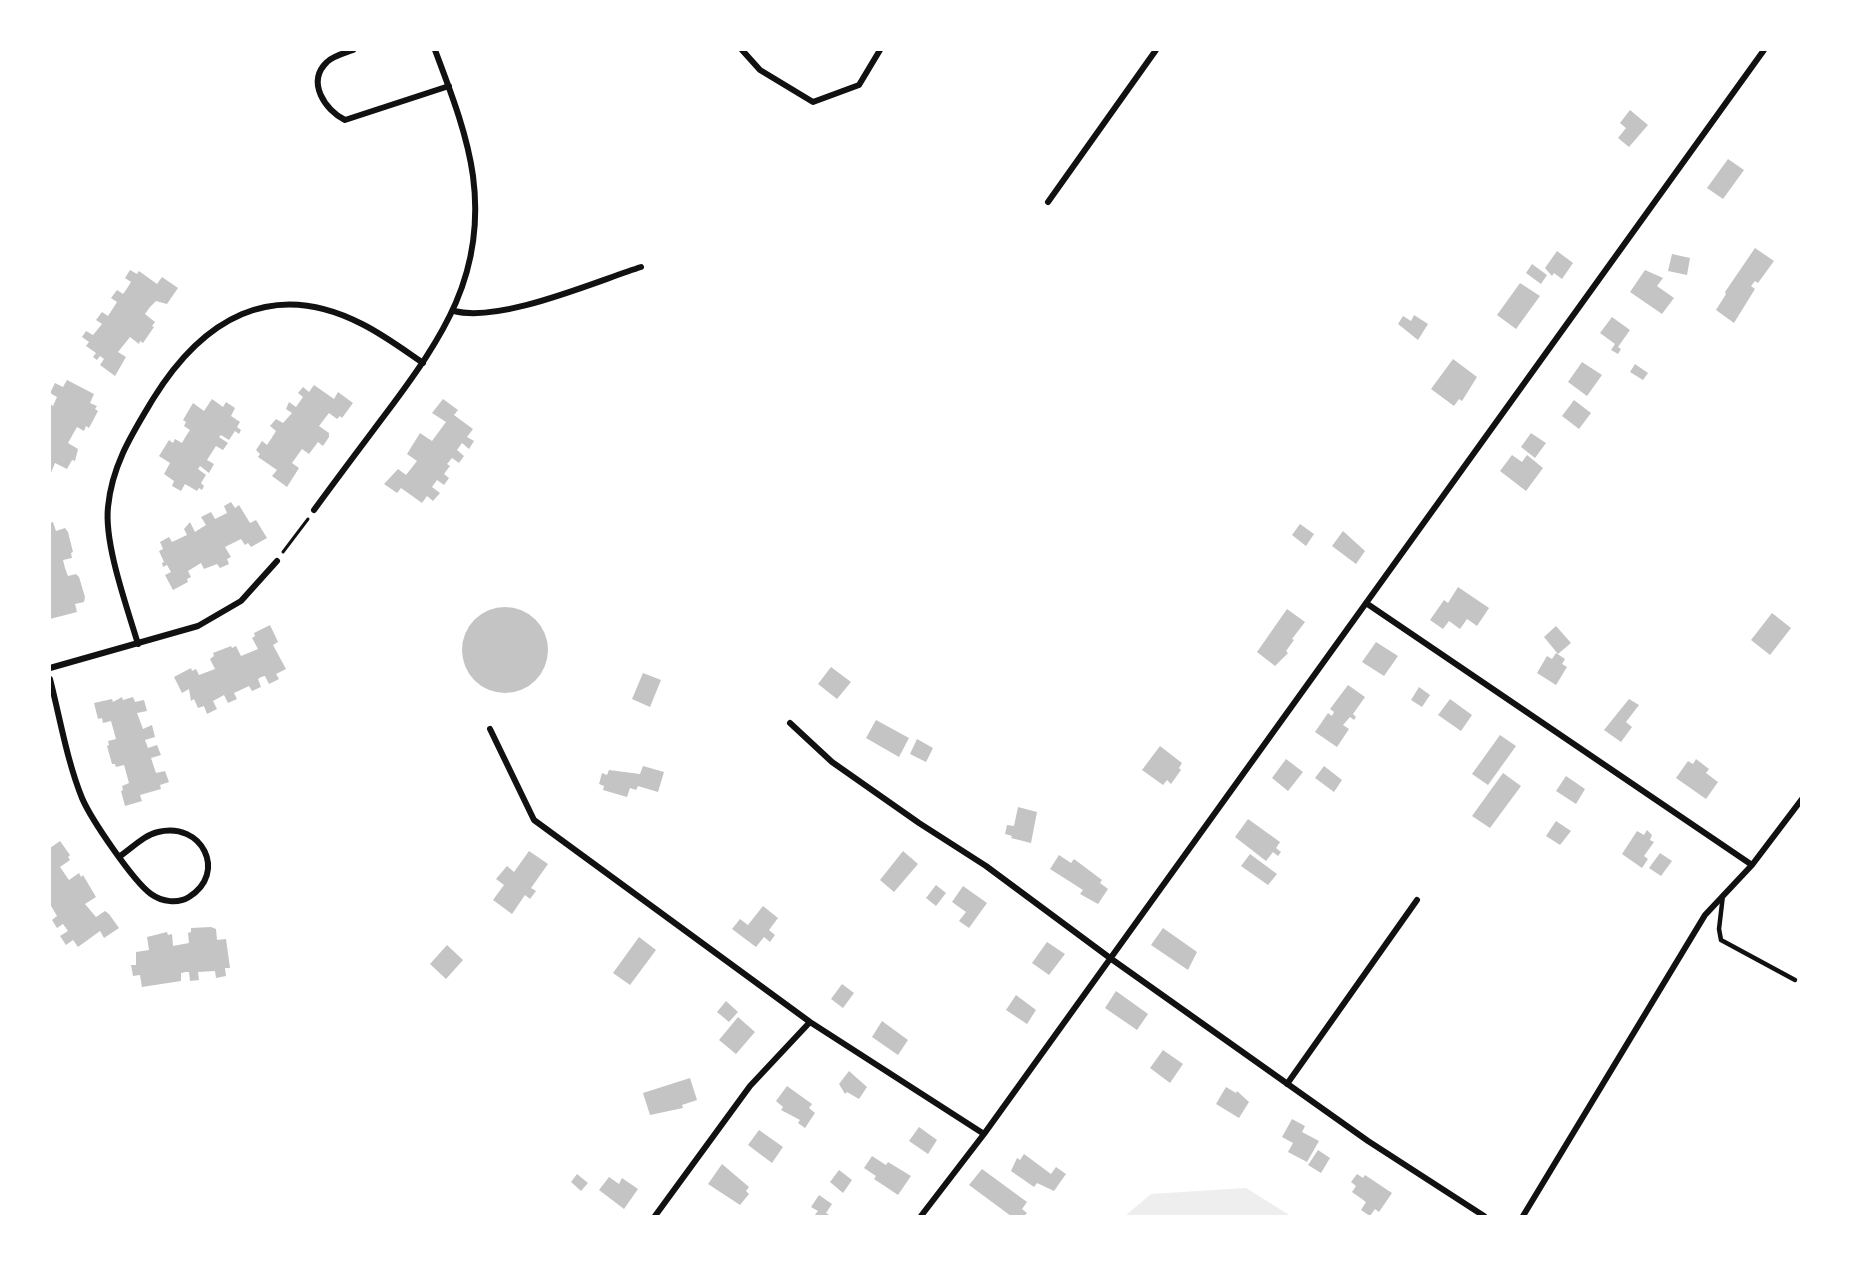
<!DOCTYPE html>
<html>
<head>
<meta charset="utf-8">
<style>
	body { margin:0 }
	#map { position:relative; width:1851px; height:1266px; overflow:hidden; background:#fff; font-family:"DM Sans",sans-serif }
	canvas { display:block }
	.frame { position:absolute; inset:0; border:51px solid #fff; pointer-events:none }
</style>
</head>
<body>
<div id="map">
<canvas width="1851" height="1266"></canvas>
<div class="frame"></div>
</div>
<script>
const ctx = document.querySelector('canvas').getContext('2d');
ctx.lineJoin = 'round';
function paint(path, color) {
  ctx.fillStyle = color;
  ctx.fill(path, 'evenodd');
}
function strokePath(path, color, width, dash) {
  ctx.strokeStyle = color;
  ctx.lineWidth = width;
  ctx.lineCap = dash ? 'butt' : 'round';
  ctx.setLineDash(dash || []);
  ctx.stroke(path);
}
paint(new Path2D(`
	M1246 1188 1291 1216H1125L1151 1194Z`), '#eee');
paint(new Path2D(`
	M1630 110 1648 125 1629 147 1618 138 1626 128 1620 123Z
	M1728 159 1744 170 1723 199 1707 188Z
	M1755 248 1774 261 1758 283 1755 281 1751 286 1755 289 1734 323 1716 310 1726 294 1725 292Z
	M1557 251 1573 263 1562 279 1554 273 1552 276 1545 268Z
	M1672 254 1690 258 1687 275 1668 271Z
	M1532 264 1547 275 1541 284 1526 273Z
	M130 270 137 274 139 271 157 284 162 277 178 288 167 304 156 301 150 307 145 314 155 322 152 326 154 327 143 343 140 341 139 344 130 337 118 352 126 357 115 376 100 365 104 359 100 356 97 360 93 357 96 353 86 346 89 342 82 337 86 331 93 335 102 324 96 320 102 312 108 316 117 302 111 298 117 290 123 294 126 290 131 282 125 278Z
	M1645 270 1663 278 1657 286 1674 298 1662 314 1630 292Z
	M1520 283 1540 296 1516 329 1497 315Z
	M1414 315 1428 324 1418 340 1398 324 1403 316 1411 321Z
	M1612 317 1630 330 1618 347 1621 349 1618 354 1611 350 1615 344 1600 333Z
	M1453 359 1477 377 1462 401 1459 399 1454 406 1431 389Z
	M1582 362 1602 375 1587 396 1568 382Z
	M1635 364 1648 373 1643 380 1630 372Z
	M67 380 94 394 90 403 97 406 95 409 98 411 89 428 86 426 84 431 77 427 68 443 78 449 75 461 72 460 67 469 55 463 50 475V404L53 406 57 397 50 393 55 383 63 387Z
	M314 385 334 399 338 392 353 403 342 418 340 416 337 419 329 413 319 426 329 433V437L323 446 318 442 309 454 302 449 292 463 299 468 287 487 272 476 277 470 258 457 260 454 256 450 262 441 267 445 271 439 276 431 270 426 276 419 283 423 292 413 286 409 289 402 296 407 303 397 298 393 303 387 309 392Z
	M212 399 223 407 226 402 235 408 231 416 240 422 237 427 241 430 239 434 235 431 229 440 221 435 219 437 228 443 223 450 216 446 207 460 214 464 209 473 200 466 198 469 206 475 201 483 204 486 202 490 199 488 197 491 185 484 181 491 172 486 174 481 164 474 170 463 159 456 169 440 173 443 175 439 182 443 186 436 190 430 184 426 186 422 183 420 193 403 204 411Z
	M443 399 458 410 454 415 473 429 467 437 474 441 469 449 462 443 457 450 464 456 459 463 452 458 447 464 450 466 444 474 449 478 444 485 437 480 432 487 440 493 433 501 427 496 422 503 401 488 397 493 384 484 398 469 406 475 417 461 407 454 420 433 432 441 446 422 432 413Z
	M1574 400 1591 413 1579 429 1562 416Z
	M1531 433 1546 443 1535 458 1521 447Z
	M1512 455 1522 462 1527 455 1543 468 1526 491 1500 471Z
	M231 502 235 508 239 505 250 523 256 520 267 538 251 547 248 543 245 545 241 539 225 547 231 557 227 559 229 564 220 568 217 564 204 569 201 563 188 571 191 577 187 579 188 582 173 590 165 575 171 572 167 565 163 567 162 563 164 562 159 551 163 549 160 542 169 537 172 542 187 535 184 529 190 522 195 532 198 530 206 525 201 517 211 512 215 519 227 513 224 506Z
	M53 522 56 531 65 528 68 532 73 552 71 553 72 558 63 560 65 568 68 576 76 574 79 577 85 597 84 602 75 604 77 612 50 619V523Z
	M1300 524 1314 534 1306 546 1292 535Z
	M1343 531 1365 551 1356 564 1332 546Z
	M1458 587 1489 608 1477 626 1467 619 1460 629 1449 621 1443 629 1430 620 1444 600 1448 603Z
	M462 650a43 43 0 1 1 86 0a43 43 0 1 1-86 0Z
	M1287 609 1305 622 1292 639 1294 640 1286 651 1288 653 1275 666 1257 652Z
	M1772 613 1791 628 1770 655 1751 640Z
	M270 625 278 642 273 645 286 669 276 674 279 679 269 684 265 676 261 677 258 679 261 687 252 691 249 686 234 693 237 699 228 703 224 695 213 701 217 709 207 714 204 706 198 708 194 699 191 701 189 689 182 693 174 677 191 668 192 671 196 669 199 675 215 669 210 659 214 656 213 653 231 646 232 648 236 646 241 656 258 649 252 638 255 636 254 633Z
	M1556 626 1571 643 1558 654 1544 637Z
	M1376 642 1398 656 1384 676 1362 662Z
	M1556 653 1565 659 1562 664 1567 667 1556 685 1537 673 1547 656 1552 659Z
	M831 667 851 682 837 699 818 684Z
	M643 673 661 680 650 707 632 699Z
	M1348 685 1365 697 1353 714 1356 717 1354 720 1350 717 1343 725 1349 729 1337 747 1315 732 1328 713 1332 716 1334 712 1330 709Z
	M1419 687 1430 695 1422 707 1411 700Z
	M122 697 123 700 133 697 135 702 144 700 147 711 137 713 143 729 152 725 155 737 145 740 148 748 157 745 161 755 151 758 156 773 165 771 169 782 160 785 161 789 140 795 142 801 125 806 121 791 123 790 122 786 129 783 124 765 116 767 115 764H112L107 746 109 745 108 741 116 739 111 721 103 723 102 718 98 719 94 703 112 699 113 702Z
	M1450 699 1472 715 1461 731 1438 715Z
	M1629 699 1639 705 1626 722 1632 727 1621 742 1604 730Z
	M876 720 909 738 899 757 866 738Z
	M1500 735 1516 746 1488 785 1472 774Z
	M917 739 933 748 926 762 910 754Z
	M1160 746 1182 763 1179 768 1181 770 1171 784 1167 780 1163 785 1142 770Z
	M1286 759 1303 772 1288 791 1272 778Z
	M1696 759 1709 769 1706 773 1718 782 1706 799 1676 778 1688 761 1693 764Z
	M643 766 664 772 658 792 638 786 636 790 630 788 627 797 603 790 604 786 599 784 602 773 607 775 609 770 640 774Z
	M1324 766 1342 780 1334 792 1315 778Z
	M1503 773 1521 786 1490 828 1472 816Z
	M1566 776 1585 789 1576 804 1556 791Z
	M1018 807 1037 812 1031 843 1011 838 1012 836 1005 834 1007 825 1014 826Z
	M1248 819 1280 842 1276 848 1281 852 1278 856 1273 852 1266 861 1235 837Z
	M1556 821 1571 831 1560 845 1546 836Z
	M1647 830 1652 835 1650 840 1654 842 1644 856 1648 859 1642 868 1622 854 1637 831 1644 835Z
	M60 841 70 855 68 857 70 860 60 867 69 880 79 873 81 877 83 875 96 897 85 904 96 917 105 911 109 914 119 928 104 938 100 931 78 947 73 940 66 945 60 936 68 931 63 924 57 928 52 920 57 916 50 904V848Z
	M529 851 548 864 531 888 536 891 530 899 525 895 512 914 493 900 504 885 496 879 507 866 514 872Z
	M903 851 918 864 894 892 880 880Z
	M1660 853 1672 861 1661 876 1649 868Z
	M1250 854 1277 874 1268 885 1241 866Z
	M1059 855 1071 863 1074 859 1102 880 1100 883 1108 889 1098 904 1080 894 1083 890 1050 869Z
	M936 885 946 893 936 906 926 898Z
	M963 886 987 903 969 928 959 921 966 912 952 902Z
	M763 906 778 918 769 930 775 935 770 942 764 937 756 947 732 929 740 919 748 925Z
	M211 927 216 929 217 940 226 939 230 968H225L226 976 216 978 215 971 198 972 199 980 190 981 189 972H186L181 973V981L142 987 140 975 133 976 131 965H136V952L149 950 147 937 167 932 168 935 172 934 173 946 189 943 188 933 191 932V928Z
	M1163 928 1197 952 1188 970 1151 945Z
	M639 937 656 950 630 985 613 973Z
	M1047 942 1065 954 1049 975 1032 963Z
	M447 945 463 960 446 979 430 964Z
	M842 984 854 993 843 1008 831 999Z
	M1116 991 1148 1014 1137 1030 1105 1008Z
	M1016 995 1036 1010 1027 1024 1006 1010Z
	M726 1001 738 1012 729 1022 717 1012Z
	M738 1017 755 1032 736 1054 719 1040Z
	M882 1021 908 1040 898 1055 872 1037Z
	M1163 1050 1183 1064 1170 1083 1150 1068Z
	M849 1071 867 1087 859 1099 847 1092 845 1094 839 1084Z
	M690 1078 697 1100 682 1105 683 1108 650 1115 643 1093Z
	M787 1086 812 1104 809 1108 815 1113 805 1128 798 1123 800 1120 781 1110 783 1107 776 1101Z
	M1226 1087 1236 1093 1237 1091 1249 1102 1239 1118 1216 1104Z
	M1292 1119 1305 1126 1302 1132 1319 1141 1307 1162 1288 1152 1293 1143 1282 1137Z
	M919 1127 937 1140 928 1154 909 1141Z
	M759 1130 783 1147 772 1163 748 1145Z
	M1318 1150 1330 1158 1321 1173 1308 1165Z
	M1024 1154 1051 1174 1056 1167 1066 1174 1054 1191 1037 1183 1034 1187 1011 1171 1017 1158 1020 1160Z
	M872 1156 886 1165 888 1162 911 1176 898 1195 874 1179 876 1176 864 1168Z
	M722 1164 749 1187 746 1191 749 1194 740 1205 708 1184Z
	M982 1169 1027 1202 1022 1209 1027 1213 1024 1216H1011L969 1185Z
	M839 1170 852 1180 843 1193 830 1182Z
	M577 1174 588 1183 581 1191 571 1182Z
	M1357 1174 1363 1178 1365 1175 1392 1193 1379 1212 1375 1209 1370 1216 1361 1210 1366 1202 1352 1192 1356 1186 1351 1182Z
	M609 1177 619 1184 622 1178 638 1189 624 1209 599 1190Z
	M819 1195 832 1204 826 1213 831 1216H814L818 1211 811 1207Z`), '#c4c4c4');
strokePath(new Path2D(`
	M283 552 308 519`), '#111', 3);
strokePath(new Path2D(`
	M1723 895 1719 929 1721 940 1795 980`), '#111', 4.5);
strokePath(new Path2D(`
	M353 50C345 53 333 56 327 62 306 82 325 110 345 120L449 86
	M742 50 760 70 813 102 859 85 880 50
	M1048 202 1156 50
	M454 311C501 323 594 282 641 267
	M314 510C338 477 363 444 387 412 443 337 486 274 473 176 467 133 450 90 435 50
	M1366 603 1752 865
	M138 644C127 607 104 544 108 507 112 465 132 434 153 399 202 320 271 277 362 324 384 335 404 350 423 363
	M50 668 198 626 241 601 277 561
	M50 679C60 718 67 761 82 798 91 819 133 881 151 894 162 902 178 904 189 897 228 873 202 821 158 832 144 835 132 848 120 856
	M790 723 832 762 919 823 986 866 1110 958 1368 1141 1484 1216
	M490 729 534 820 810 1022 984 1134
	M1287 1084 1417 900
	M655 1216 750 1086 810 1022
	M921 1216 984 1134 1764 50
	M1523 1216 1705 915 1752 865 1802 799`), '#111', 6);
</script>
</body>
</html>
